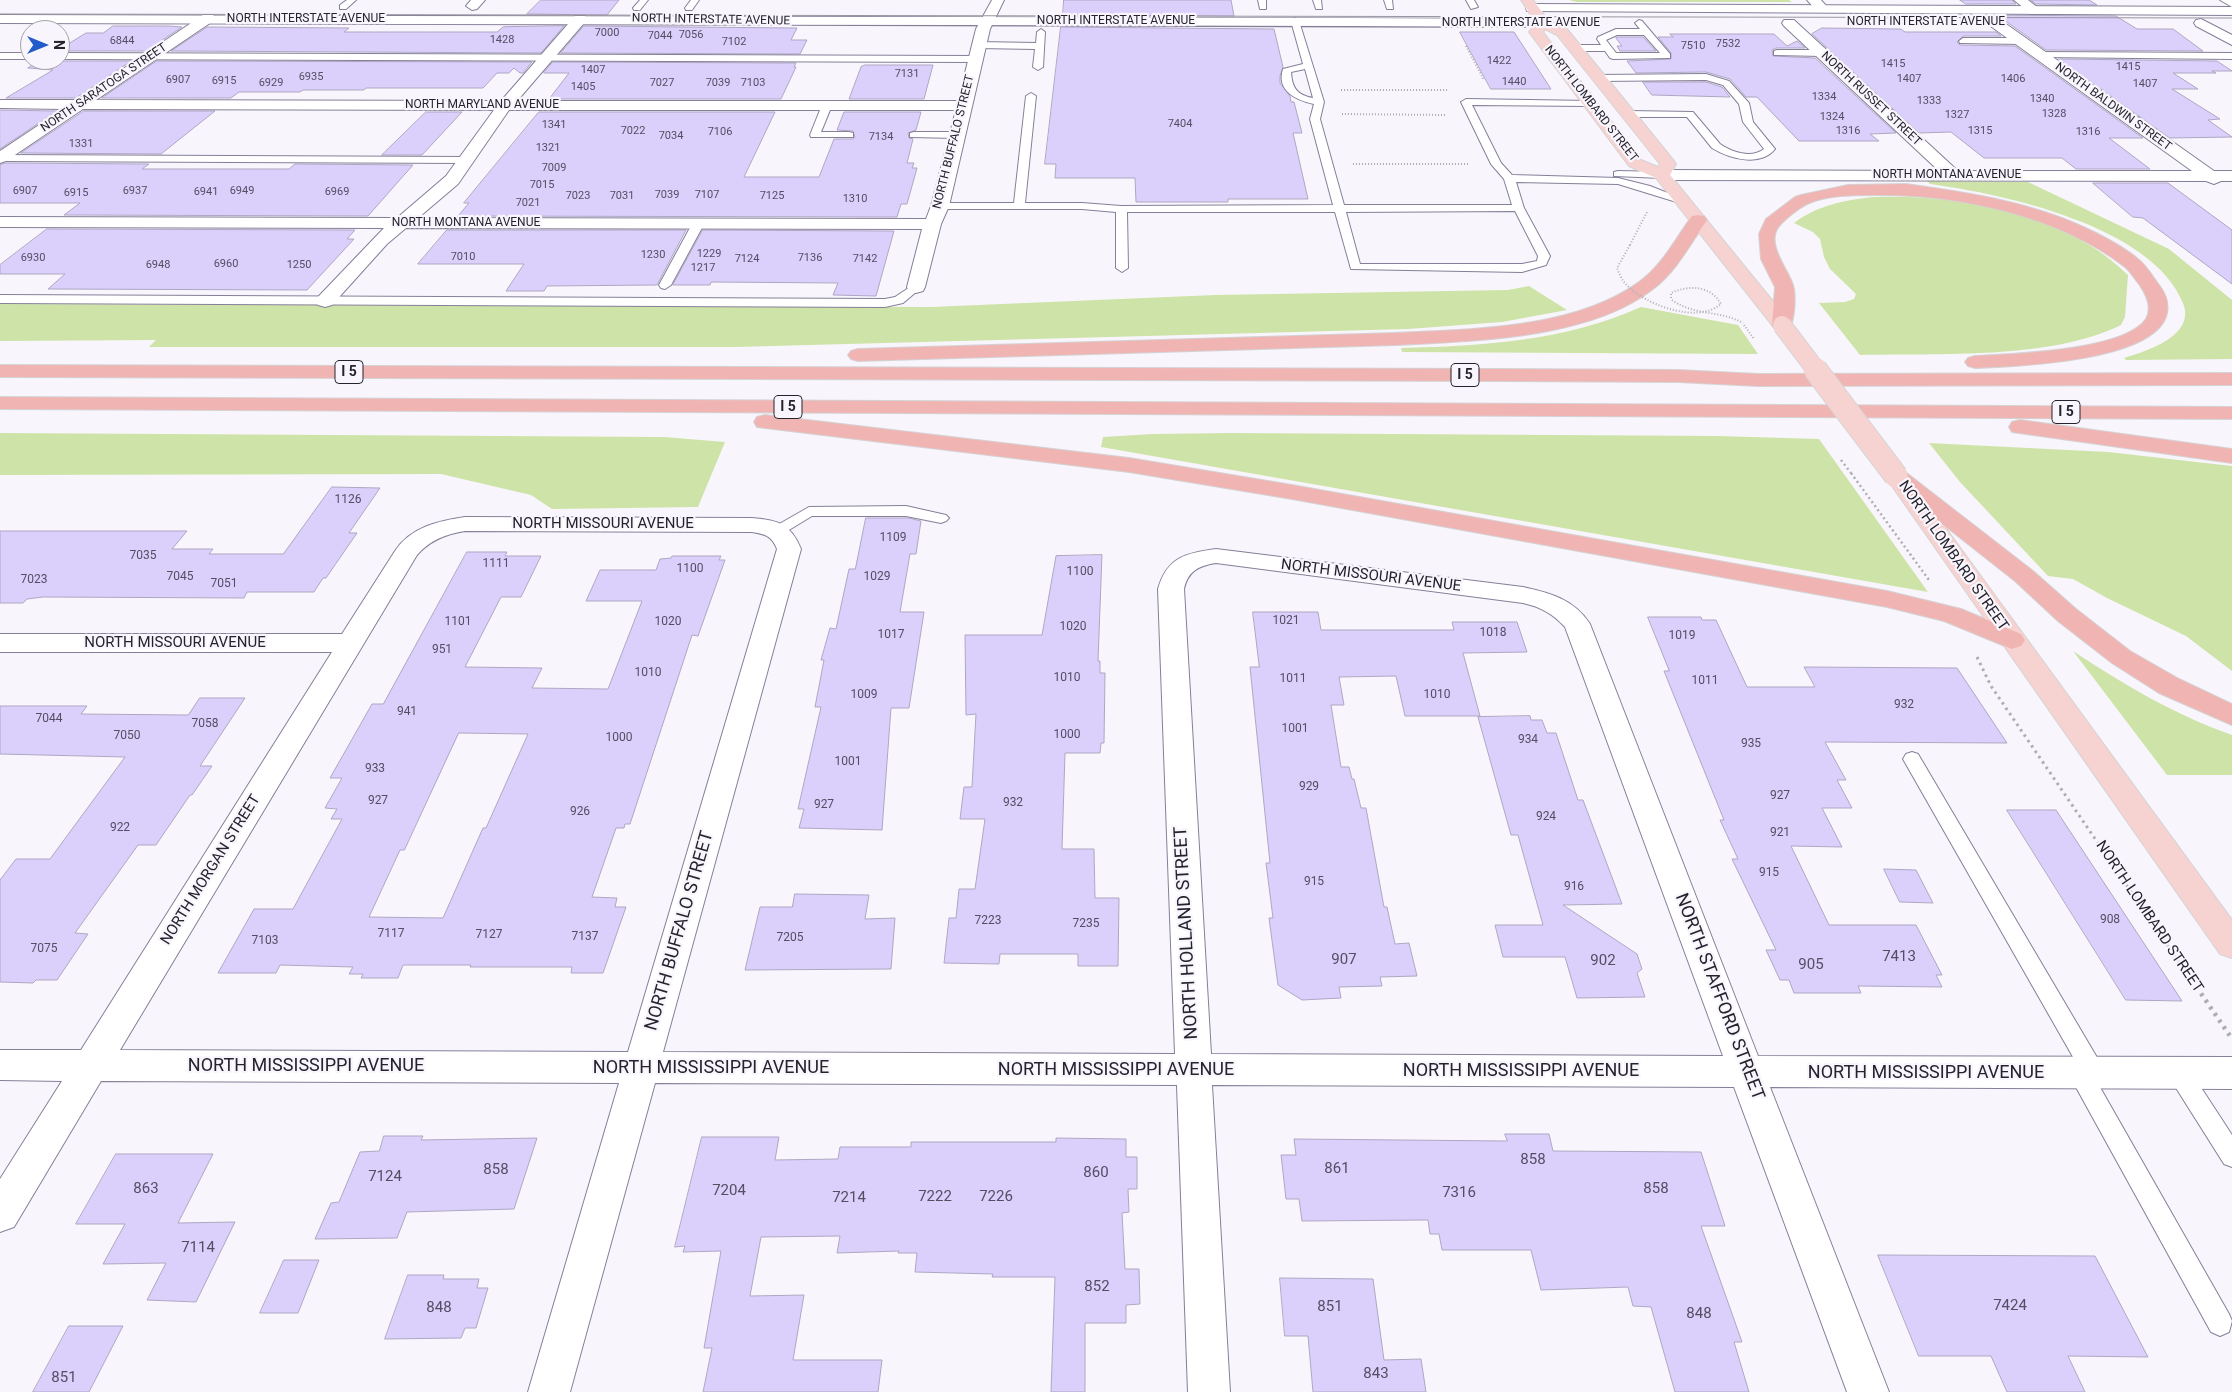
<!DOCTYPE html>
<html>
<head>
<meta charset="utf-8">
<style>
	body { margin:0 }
	#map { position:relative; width:2232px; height:1392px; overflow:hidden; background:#f8f6fc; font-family:Roboto,sans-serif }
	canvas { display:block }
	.north { position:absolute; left:20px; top:20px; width:50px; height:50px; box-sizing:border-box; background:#f8f6fc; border:1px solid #a4a2aa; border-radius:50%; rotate:90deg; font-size:14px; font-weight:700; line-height:20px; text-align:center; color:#26232e }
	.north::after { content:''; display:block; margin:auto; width:18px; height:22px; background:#235cc9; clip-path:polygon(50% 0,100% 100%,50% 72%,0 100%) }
</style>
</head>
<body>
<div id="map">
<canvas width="2232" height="1392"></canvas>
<div class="north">N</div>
</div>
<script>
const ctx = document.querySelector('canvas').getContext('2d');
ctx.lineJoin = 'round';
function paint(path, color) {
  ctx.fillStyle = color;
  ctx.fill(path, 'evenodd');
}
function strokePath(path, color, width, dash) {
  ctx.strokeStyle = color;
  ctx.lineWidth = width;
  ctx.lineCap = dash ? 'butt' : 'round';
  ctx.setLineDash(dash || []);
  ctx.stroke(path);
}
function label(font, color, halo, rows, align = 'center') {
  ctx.font = font + ' Roboto,sans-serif';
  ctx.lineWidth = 4.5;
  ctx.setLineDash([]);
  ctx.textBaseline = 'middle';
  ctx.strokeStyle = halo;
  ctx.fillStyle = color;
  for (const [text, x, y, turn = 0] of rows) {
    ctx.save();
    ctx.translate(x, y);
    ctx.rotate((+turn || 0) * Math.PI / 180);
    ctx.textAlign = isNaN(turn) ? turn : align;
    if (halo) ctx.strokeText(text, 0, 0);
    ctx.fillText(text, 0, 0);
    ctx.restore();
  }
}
paint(new Path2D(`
	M1569 0H1789L1792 2H1577Z
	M1927 181 2028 182 2169 249 2232 300V359L2126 360 2124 358C2147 351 2196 336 2183 303 2152 226 2004 194 1930 184Z
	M1874 197C1961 194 2064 212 2128 275L2125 317 2121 325C2050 360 1939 353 1860 355L1819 303 1845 302 1854 299 1856 294 1830 269 1824 257 1820 239 1813 232 1794 223C1818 205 1845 200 1874 197Z
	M1529 286 1567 310 1502 322 1408 329 735 347H149L156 340 0 341V304L931 307 1215 295 1508 290Z
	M1641 307 1738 325 1758 354 1402 352 1401 348C1483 346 1565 341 1641 307Z
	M0 433 664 437 725 442 698 507 552 509 531 495 441 474 0 475Z
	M1232 433 1718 436 1819 439 1928 592 1101 447 1103 437 1152 434Z
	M1929 443 2108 452 2232 466V671L2186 636 2107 598 2073 579 2048 576 1960 482Z
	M2073 651C2123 684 2175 715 2232 735V775H2167Z`), '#cee3a7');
const building = new Path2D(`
	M541 0H619L607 15 527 14Z
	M1064 0H1231L1234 16 1063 15Z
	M1960 0H2012L2016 4H1966Z
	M2031 0H2089L2097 5 2036 4Z
	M1982 15 2116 16 2137 29H2173L2203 51 2046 50 2000 17 1994 16 1987 19Z
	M113 26H169L182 27 146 51H60V49L86 33H103Z
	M564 26 541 53 171 51 207 27 349 28 344 32H497L503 27Z
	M584 26 797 28 791 40H807L800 54 561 53Z
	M1061 27 1274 29 1283 67 1280 76V83L1290 96 1291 102H1294L1302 133H1293L1308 199H1228V202H1136L1135 178H1055L1056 164H1045Z
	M1822 28 1901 29 1905 32H1996L2001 36H1963L1957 42 1960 45 2015 46 2143 138H2109L2150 169H2076L2062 158H1984L1951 132 1919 133 1812 34Z
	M1460 32H1514L1551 89H1491Z
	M1670 34H1774L1787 46 1797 41 1805 48H1776L1772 50 1773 56 1815 58 1896 133 1870 134 1879 141H1799L1757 97H1746L1730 79 1706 72 1636 73 1627 61 1671 59V53L1658 37H1673Z
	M1617 37H1643L1656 51H1620L1617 46H1622L1616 38Z
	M2059 59 2217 61 2232 71H2212L2216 73H2173L2198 89H2172L2220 119 2208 120 2232 137 2170 138Z
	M41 60 60 61H131L76 98H6L53 70 28 68Z
	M157 61 532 62 523 73H520L514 68 509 73H497L483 88H366L364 90H303L300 92H239L231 98H102Z
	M553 62 796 63 794 67H796L781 99H549L569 73H544Z
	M865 65H933L924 99H849L861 67Z
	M1643 82H1706L1722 87 1730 97 1652 95Z
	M0 110 57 111 0 149Z
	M84 111H215L161 154 21 153Z
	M426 112H462L422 155H382Z
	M539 112H775L744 177H819L834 139H853L855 137 853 131 837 130 844 112H921L916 130 908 133 909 138 913 139 907 163H914L912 168H917L907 204H901L897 217 458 216 469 203H464Z
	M6 163 149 164 142 169H289L295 164 413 165 368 216 64 215 80 203H0V165Z
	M2093 183H2168L2232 230V284L2143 218 2133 217Z
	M47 229 355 230 347 239H354L307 290 48 289 65 274H0V265Z
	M447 230H686L657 285 547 286 544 291H506L524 264H418Z
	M703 230 894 231 876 296 833 295 838 283 711 282 710 285H673Z
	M332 487 380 488 349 533H357L326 578H323L314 592H247L244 598 43 597 27 599 23 603H0V531H187L172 549H213L209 554H283Z
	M866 518H909L921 521 916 554H910L900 612H924L909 708H891L882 830 799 828 804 809H798L821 707H815L824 660H821L830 628 836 629 849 569H855Z
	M467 552H507L505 556H541L521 597H501L465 667 542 668 532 688 608 689 642 601H586L600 570H656L660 559 671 558 672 556H721L719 560H725L698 636 692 635 630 824H625L624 828H616L592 897 617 898 615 907H626L603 973H571L572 967H470L471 965H403L398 978H361L363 974H349L353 967 280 965 276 973H218L254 909H293L342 819H331L337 809 325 808 342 778H330L372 704H383ZM459 733 528 734 486 828H483L443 918 369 917 400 850H404Z
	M1102 555 1098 661H1100V673H1105L1104 743H1101L1100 753H1065L1062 849H1094L1095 898H1119L1118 966H1078V954H1000L999 964 944 963 949 918H956L959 889H975L985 819H960L964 787H972L976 714 966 715 965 635H1042L1056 556Z
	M1253 612H1318L1321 630H1454L1452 622H1517L1527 652 1463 653 1480 716H1405L1396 676 1339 677 1344 705H1331L1341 767H1349L1352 779H1354L1361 808H1366L1384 907H1387L1395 944 1409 943 1417 976 1380 977 1382 986 1339 987 1341 998 1302 1000 1278 985 1269 918H1273L1266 863H1270L1250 667H1259Z
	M1648 617H1701L1702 620H1716L1747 687H1815L1804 667 1957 668 2007 743 1825 742 1846 780H1837L1852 808H1822L1842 847 1791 846 1829 925H1916L1942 975H1936L1942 987 1858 986 1861 993H1794L1789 980H1780L1766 950H1776L1732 859H1738L1720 820H1724L1664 671H1669Z
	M200 698H245L200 766H212L192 795H190L156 845H138L75 933 88 934 57 980H36L33 983 0 982V880L16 859H50L125 757 0 754V706H87L81 714 188 715Z
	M1530 716 1531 720H1542L1547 733H1556L1578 800H1583L1622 904 1563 905 1637 954 1642 969 1637 973 1645 997 1577 998 1565 957H1503L1495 925H1543L1518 835H1511L1478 717Z
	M2007 810H2056L2182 1001 2126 1000Z
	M1884 869 1916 870 1933 903 1900 902Z
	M795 894 869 895 865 919 895 918 891 969 745 970 760 907H792Z
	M1505 1134H1549L1553 1151 1701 1152 1725 1226H1701L1742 1342H1734L1749 1392H1675L1651 1307 1633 1306 1628 1287 1541 1290 1531 1250H1442L1439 1234H1430L1428 1220 1302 1221 1299 1199H1286L1281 1155H1296L1294 1139 1507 1141Z
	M384 1136H423L421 1140 537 1138 514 1209 407 1212 397 1238 315 1239 331 1203 339 1202 360 1152 379 1151Z
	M702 1137H779L775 1160 838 1159 840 1147H911V1142H1056V1138L1126 1139V1157H1137V1189H1128L1129 1212 1122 1213 1125 1269H1139L1140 1304 1126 1305V1323H1085V1392H1051L1055 1277H992L993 1274 915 1272 917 1253H898L899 1251 837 1253 840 1236 761 1237 750 1296 804 1295 793 1360H882L878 1392H703L712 1348H704L721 1251 683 1252 685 1246 675 1247Z
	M116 1154H213L178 1223 235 1222 196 1302 147 1300 166 1263 103 1264 125 1224H76Z
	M1878 1255 2095 1256 2148 1357 2068 1356 2085 1392H2007L1991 1356H1919Z
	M284 1260H319L298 1313H260Z
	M408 1275H444L443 1279H479L477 1288H488L476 1328H465L461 1338 385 1339Z
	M1280 1278 1373 1279 1384 1360 1421 1359 1426 1392H1313L1308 1336H1285Z
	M69 1326H123L89 1392H33Z`);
paint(building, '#dbcffc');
strokePath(building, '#aea7c2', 1);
const service = new Path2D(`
	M347 0H356L346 9H340V5Z
	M640 0H648L640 10H634L633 8Z
	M691 0H699L692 10H686L685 8Z
	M1258 0H1266V9H1260Z
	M1313 0H1321L1322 9H1316Z
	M1384 0H1392L1393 9H1387Z
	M1466 0H1474L1478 7 1471 9Z
	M1295 18 1299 21 1324 102 1320 119 1344 205H1512L1504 179 1491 164 1461 102 1466 99 1591 101 1593 103 1588 106 1472 105 1501 163 1512 175 1618 178 1650 186 1688 201 1683 204 1618 184 1516 182 1524 208 1550 256 1546 265 1522 272 1351 269 1335 212H1127L1128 268 1122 272 1116 268V212L1082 209H940L935 206 940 203H1014L1026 96 1031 93 1036 96 1025 203H1082L1121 206 1333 205 1310 119 1314 104C1296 100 1276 91 1283 69L1303 64 1291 21ZM1305 69 1313 98C1297 95 1292 88 1291 72ZM1515 211 1538 256 1537 261 1522 264H1360L1346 212Z
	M1639 20 1642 21 1670 54V58L1613 59 1610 58 1605 51H1575L1571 48 1575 45H1601L1597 39 1598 37 1616 29H1640L1635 23ZM1617 35H1644L1660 53H1616L1606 40Z
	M1041 29 1045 32 1043 67 1038 70 1033 67 1035 49 978 48 974 45 978 42 1036 43 1037 32Z
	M1963 38H2021L2025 41 2021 44 1960 43 1959 41Z
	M1777 50H1822L1826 53 1822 56 1774 55V51Z
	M2041 52 2232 53V59L2038 57 2037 55Z
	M0 53H30V59H0Z
	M60 53 975 56 979 59 975 62 60 59Z
	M1706 74 1729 81 1749 103 1753 122 1775 149C1760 167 1730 159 1712 148L1687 117H1628L1623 114 1628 111 1693 112 1720 144C1732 152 1751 159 1764 149L1743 122 1739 104 1723 85 1706 80 1598 81 1593 78 1598 75Z
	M827 102 832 105 821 132H849L853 133V137H811L810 135 822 105Z
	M914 132H957L962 135 957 138 910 137V133Z
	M0 155 467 157 472 160 467 163 0 161Z
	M1618 171 1662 172 1667 175 1662 178 1614 176V172Z
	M698 221 704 224 671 285 665 289 661 288 659 285 692 224Z
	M916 283 922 287 903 303 885 307 0 303V295L885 299 895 297Z
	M906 506 946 515 949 518 946 521 941 523 906 516H812L784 533H774L771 530 774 527 809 507Z
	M1912 752 1918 754 2102 1066 2105 1073 2102 1080 2097 1082 2229 1314 2232 1321 2229 1332 2220 1336 2211 1332 2072 1080 2069 1073 2072 1066 2077 1064 1903 759 1906 754Z
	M2179 1063 2187 1066 2232 1135V1167L2224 1164 2171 1080 2168 1073 2171 1066Z`);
const minor = new Path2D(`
	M471 0H485L477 9 472 10 466 6Z
	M992 0H1004L990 29 949 206 941 224 925 287 923 291 916 293 909 291 907 287 922 229 406 228 387 244 332 305 325 307 318 305 315 301 318 297 384 228 0 227V217L397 218 446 176 494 110 83 109 6 161 0 163V151L63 109 0 108V100H77L203 15H213L215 18 213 21 96 100 501 101 575 16H585L587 19 585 22 517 101H958L976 29ZM509 110H956L931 206 926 219 418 218 458 184Z
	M1807 0H1821L1829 9 1828 12H1818Z
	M2014 0H2028L2042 11 2041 14H2031Z
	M2220 0H2232V7Z
	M1994 18 1999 19 2214 171H2232V181H2221L2214 184 2206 181 1662 180 1656 178 1654 175 1656 172 1662 170 1939 171 1784 26 1782 23 1784 20H1794L1958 171H2192L1989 25 1987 22 1989 19Z
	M2201 19 2232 35V45L2196 26 2194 23 2196 20Z
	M465 517 752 518C778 520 791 524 801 549L663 1052 1175 1054 1158 589C1167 557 1186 553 1216 549L1523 587C1550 593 1574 599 1590 624L1758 1056 2232 1057V1089L1770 1087 1889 1392H1847L1734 1087 1212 1085 1230 1392H1188L1177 1085 655 1083 570 1392H528L619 1083 101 1081 14 1227 0 1232V1179L62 1081 0 1080V1050H81L332 652H0V634H342L395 551C411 527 438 521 465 517ZM465 531 752 532C765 534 772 536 777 549L628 1052 120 1050 417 555C430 540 446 534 465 531ZM1216 563 1523 603C1541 607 1553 614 1565 627L1723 1056 1211 1054 1184 589C1188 571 1198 566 1216 563Z`);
const tertiary = new Path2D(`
	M0 15C514 17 1029 16 1543 19L1550 23 1543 27C1029 24 514 25 0 23Z`);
const secondary = new Path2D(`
	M1532 4 2232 7V15L1527 11 1526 8Z`);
const primary = new Path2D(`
	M1521 0H1533L1548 20 1567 29 1674 161 1676 164 1670 175 1789 321 1792 325 1789 329 1782 331 1775 329 1656 178 1629 166 1529 32 1536 23ZM1545 29 1557 35 1660 164 1658 167 1641 160 1543 32Z
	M1896 469 1904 471 2232 920V958L2220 954 1885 476 1888 471Z`);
const motorway = new Path2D(`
	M1906 184C1971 193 2038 203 2096 233 2110 240 2126 249 2138 259 2146 265 2153 277 2159 285 2166 294 2169 302 2167 313 2157 362 2015 366 1975 368L1968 366 1965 362 1968 358 1975 356C2012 354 2124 351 2146 319 2153 307 2146 294 2139 284 2135 279 2130 271 2125 267 2058 215 1957 194 1874 195 1853 195 1827 195 1807 204 1799 208 1786 218 1780 225 1764 242 1788 269 1793 285 1796 295 1795 320 1789 329L1782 331 1775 329 1772 325 1775 287 1761 259 1759 234 1766 219 1795 197 1801 195 1848 185Z
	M1698 215 1704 216 1707 220C1691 243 1676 272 1653 289 1589 339 1474 341 1395 345L858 361 851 359 848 355 851 351 858 349 1395 333C1473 329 1574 329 1639 282 1662 266 1676 238 1692 216Z
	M0 365 1499 369 1678 370 1758 374 2232 373V385L1758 386 1678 382 1499 381 0 377Z
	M0 397 2232 407V419L0 409Z
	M765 415 1129 458 1292 485 1887 591 1961 609 2021 634 2025 640 2021 646 2012 649 1944 621 1887 607 1292 499 1129 472 757 427 754 422 757 417Z
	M2020 420 2232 449V463L2012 432 2009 427 2012 422Z
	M1896 469 1904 471 2033 571 2076 609 2130 651 2179 679 2232 704V725L2159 693 2112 663 2058 621 2015 581 1888 481 1885 476 1888 471Z`);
strokePath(service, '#857f99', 2);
strokePath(minor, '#857f99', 2);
strokePath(tertiary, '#857f99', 2);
strokePath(secondary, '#857f99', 2);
strokePath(primary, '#d4d3d5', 2);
strokePath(motorway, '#d4d3d5', 2);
strokePath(new Path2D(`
	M1466 46 1484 80
	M1341 90H1447
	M1342 114 1446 115
	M1353 164H1469
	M1630 245 1647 212
	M1672 300C1694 316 1720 310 1743 323`), '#afadb4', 2, [1, 2]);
strokePath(new Path2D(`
	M1851 473 1929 580`), '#afadb4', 2.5, [2, 3]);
strokePath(new Path2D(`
	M1977 657 1991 686 2183 968`), '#afadb4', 3, [2.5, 4]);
strokePath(new Path2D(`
	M2183 967 2230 1036`), '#afadb4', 4.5, [3, 5]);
paint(service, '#fff');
paint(minor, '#fff');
paint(tertiary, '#fff');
paint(secondary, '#fff');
paint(primary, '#f6d3d1');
paint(motorway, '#f0b5b3');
strokePath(new Path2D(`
	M0 14 2232 18`), '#99969f', 1);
const primaryBridgeFar1 = new Path2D(`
	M1782 325 1816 370`);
const primaryBridge = new Path2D(`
	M1815 369 1896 476`);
strokePath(primaryBridgeFar1, '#d4d3d5', 20, []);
strokePath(primaryBridge, '#d4d3d5', 25, []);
strokePath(new Path2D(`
	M1630 245 1617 268C1619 273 1621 278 1624 282 1642 304 1697 325 1721 304 1710 285 1689 285 1671 293V299
	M1744 325 1754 339`), '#afadb4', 2, [1, 2]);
strokePath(new Path2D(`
	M1841 460 1851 473`), '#afadb4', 2.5, [2, 3]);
strokePath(primaryBridgeFar1, '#f6d3d1', 18);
strokePath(primaryBridge, '#f6d3d1', 23);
label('11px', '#534e62', null, [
	["7000",607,33],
	["7056",691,35],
	["7044",660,36],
	["1428",502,40],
	["6844",122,41],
	["7102",734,42],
	["7532",1728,44],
	["7510",1693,46],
	["1422",1499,61],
	["1415",1893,64],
	["1415",2128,67],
	["1407",593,70],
	["7131",907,74],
	["6935",311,77],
	["1407",1909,79],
	["1406",2013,79],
	["6907",178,80],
	["6915",224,81],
	["1440",1514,82],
	["6929",271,83],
	["7027",662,83],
	["7039",718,83],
	["7103",753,83],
	["1407",2145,84],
	["1405",583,87],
	["1334",1824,97],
	["1340",2042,99],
	["1333",1929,101],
	["1328",2054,114],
	["1327",1957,115],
	["1324",1832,117],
	["7404",1180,124],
	["1341",554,125],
	["7022",633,131],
	["1316",1848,131],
	["1315",1980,131],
	["7106",720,132],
	["1316",2088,132],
	["7034",671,136],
	["7134",881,137],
	["1331",81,144],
	["1321",548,148],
	["7009",554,168],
	["7015",542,185],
	["6907",25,191],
	["6937",135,191],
	["6949",242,191],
	["6941",206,192],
	["6969",337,192],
	["6915",76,193],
	["7039",667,195],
	["7107",707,195],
	["7023",578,196],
	["7031",622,196],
	["7125",772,196],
	["1310",855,199],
	["7021",528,203],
	["1229",709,254],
	["1230",653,255],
	["7010",463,257],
	["6930",33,258],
	["7136",810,258],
	["7124",747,259],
	["7142",865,259],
	["6960",226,264],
	["6948",158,265],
	["1250",299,265],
	["1217",703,268]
]);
label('12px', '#26232e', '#f8f6fc', [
	["NORTH INTERSTATE AVENUE",306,19],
	["NORTH INTERSTATE AVENUE",711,20,1],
	["NORTH INTERSTATE AVENUE",1116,21],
	["NORTH INTERSTATE AVENUE",1926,22],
	["NORTH INTERSTATE AVENUE",1521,23],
	["NORTH SARATOGA STREET",104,88,-34],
	["NORTH RUSSET STREET",1871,99,43],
	["NORTH LOMBARD STREET",1591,104,52],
	["NORTH MARYLAND AVENUE",482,105],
	["NORTH BALDWIN STREET",2113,107,36],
	["NORTH BUFFALO STREET",954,142,-76],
	["NORTH MONTANA AVENUE",1947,175],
	["NORTH MONTANA AVENUE",466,223]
]);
label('12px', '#534e62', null, [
	["1126",348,500],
	["1109",893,538],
	["7035",143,556],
	["1111",496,564],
	["1100",690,569],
	["1100",1080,572],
	["7045",180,577],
	["1029",877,577],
	["7023",34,580],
	["7051",224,584],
	["1021",1286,621],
	["1101",458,622],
	["1020",668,622],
	["1020",1073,627],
	["1018",1493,633],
	["1017",891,635],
	["1019",1682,636],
	["951",442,650],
	["1010",648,673],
	["1010",1067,678],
	["1011",1293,679],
	["1011",1705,681],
	["1009",864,695],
	["1010",1437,695],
	["932",1904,705],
	["941",407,712],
	["7044",49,719],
	["7058",205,724],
	["1001",1295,729],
	["1000",1067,735],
	["7050",127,736],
	["1000",619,738],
	["934",1528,740],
	["935",1751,744],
	["1001",848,762],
	["933",375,769],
	["929",1309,787],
	["927",1780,796],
	["927",378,801],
	["932",1013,803],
	["927",824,805],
	["926",580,812],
	["924",1546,817],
	["922",120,828],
	["921",1780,833],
	["915",1769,873],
	["915",1314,882],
	["916",1574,887],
	["908",2110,920],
	["7223",988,921],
	["7235",1086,924],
	["7117",391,934],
	["7127",489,935],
	["7137",585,937],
	["7205",790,938],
	["7103",265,941],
	["7075",44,949]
]);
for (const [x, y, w] of [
	[349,372,28],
	[1465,375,28],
	[788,407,28],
	[2066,412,28]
]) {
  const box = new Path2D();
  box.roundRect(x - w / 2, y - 11.5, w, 23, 4);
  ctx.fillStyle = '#f8f6fc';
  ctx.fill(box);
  strokePath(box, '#26232e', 1);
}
label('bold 14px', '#26232e', null, [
	["I 5",349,372],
	["I 5",1465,375],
	["I 5",788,407],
	["I 5",2066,412]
]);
label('15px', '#26232e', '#f8f6fc', [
	["NORTH MISSOURI AVENUE",603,524],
	["NORTH LOMBARD STREET",1953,556,55],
	["NORTH MISSOURI AVENUE",1371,576,7],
	["NORTH MISSOURI AVENUE",175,643],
	["NORTH MORGAN STREET",211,870,-58],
	["NORTH LOMBARD STREET",2149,917,56]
]);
label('15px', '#534e62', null, [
	["7413",1899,957],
	["907",1344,960],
	["902",1603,961],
	["905",1811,965],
	["858",1533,1160],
	["861",1337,1169],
	["858",496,1170],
	["860",1096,1173],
	["7124",385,1177],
	["863",146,1189],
	["858",1656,1189],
	["7204",729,1191],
	["7316",1459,1193],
	["7222",935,1197],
	["7226",996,1197],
	["7214",849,1198],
	["7114",198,1248],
	["852",1097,1287],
	["7424",2010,1306],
	["851",1330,1307],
	["848",439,1308],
	["848",1699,1314],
	["843",1376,1374],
	["851",64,1378]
]);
label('18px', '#26232e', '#f8f6fc', [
	["NORTH BUFFALO STREET",680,931,-74],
	["NORTH HOLLAND STREET",1187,933,-93],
	["NORTH STAFFORD STREET",1719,997,69],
	["NORTH MISSISSIPPI AVENUE",306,1066],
	["NORTH MISSISSIPPI AVENUE",711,1068],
	["NORTH MISSISSIPPI AVENUE",1116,1070],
	["NORTH MISSISSIPPI AVENUE",1521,1071],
	["NORTH MISSISSIPPI AVENUE",1926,1073]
]);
</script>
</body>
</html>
